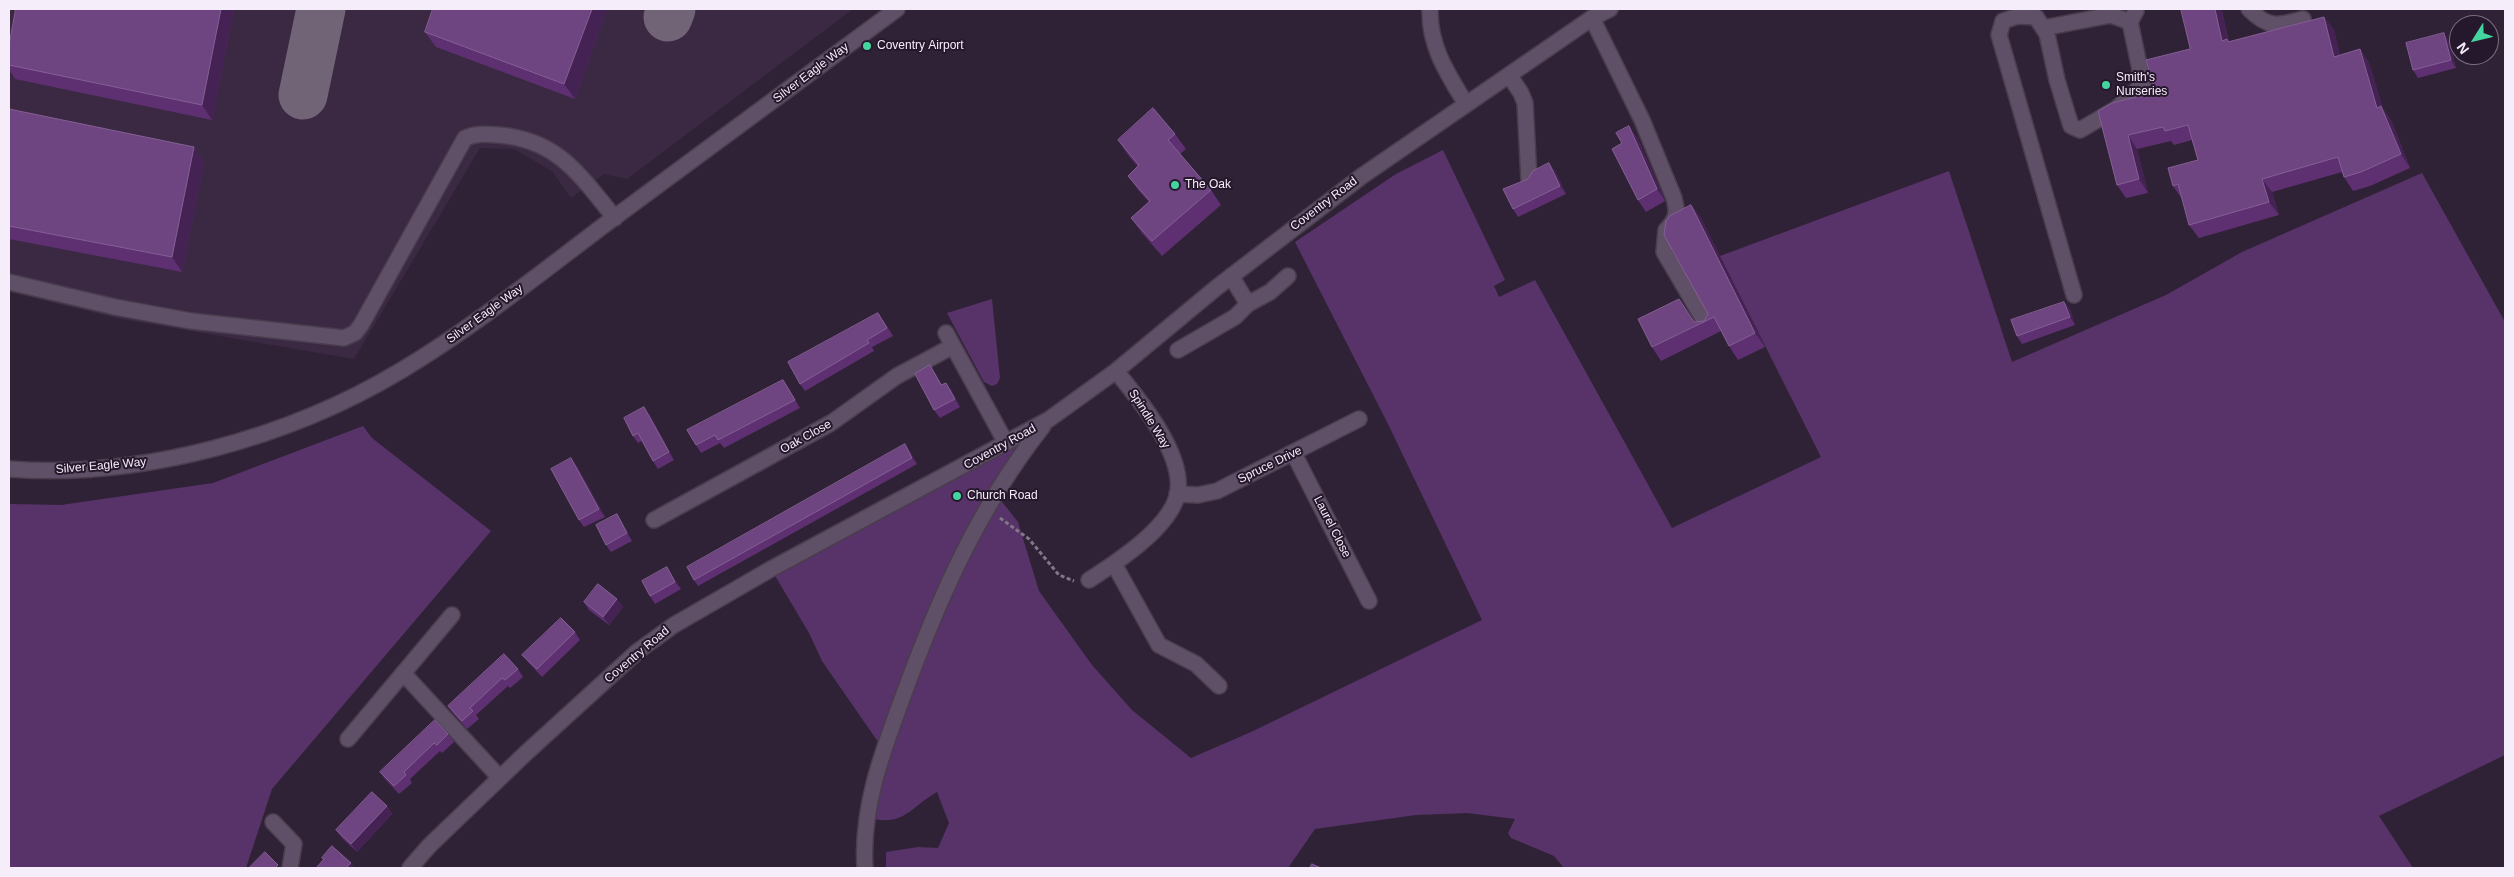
<!DOCTYPE html>
<html>
<head>
<meta charset="utf-8">
<style>
	body { margin:0 }
	#map { position:relative; width:2514px; height:877px; overflow:hidden; background:#302236; font-family:Helvetica,sans-serif }
	canvas { display:block }
	.frame { position:absolute; inset:0; border:10px solid #f6edfa; pointer-events:none }
	.north { position:absolute; left:2449px; top:15px; width:50px; height:50px; box-sizing:border-box; background:#26182c; border:1px solid #796d7e; border-radius:50%; rotate:234deg; font-size:14px; font-weight:700; line-height:20px; text-align:center; color:#f6edfa }
	.north::after { content:''; display:block; margin:auto; width:18px; height:22px; background:#44d4a0; clip-path:polygon(50% 0,100% 100%,50% 72%,0 100%) }
</style>
</head>
<body>
<div id="map">
<canvas width="2514" height="877"></canvas>
<div class="frame"></div>
<div class="north">N</div>
</div>
<script>
const ctx = document.querySelector('canvas').getContext('2d');
ctx.lineJoin = 'round';
function paint(path, color) {
  ctx.fillStyle = color;
  ctx.fill(path, 'evenodd');
}
function strokePath(path, color, width, dash) {
  ctx.strokeStyle = color;
  ctx.lineWidth = width;
  ctx.lineCap = dash ? 'butt' : 'round';
  ctx.setLineDash(dash || []);
  ctx.stroke(path);
}
function label(font, color, halo, rows, align = 'center') {
  ctx.font = font + ' Helvetica,sans-serif';
  ctx.lineWidth = 4;
  ctx.setLineDash([]);
  ctx.textBaseline = 'middle';
  ctx.strokeStyle = halo;
  ctx.fillStyle = color;
  for (const [text, x, y, turn = 0] of rows) {
    ctx.save();
    ctx.translate(x, y);
    ctx.rotate((+turn || 0) * Math.PI / 180);
    ctx.textAlign = isNaN(turn) ? turn : align;
    if (halo) ctx.strokeText(text, 0, 0);
    ctx.fillText(text, 0, 0);
    ctx.restore();
  }
}
paint(new Path2D(`
	M9 9H853L627 179 604 174 571 198 552 171 514 149 480 148 354 359 121 319 9 292Z`), '#3b2943');
paint(new Path2D(`
	M1443 150 1505 280 1494 286 1499 297 1535 280 1672 528 1821 457 1720 256 1949 171 2012 362 2166 295 2242 252 2422 173 2505 322V755L2379 816 2413 868H1564L1554 856 1511 838 1508 833 1515 819 1467 813 1416 815 1315 829 1288 868H886V852L918 847 938 848 949 823 937 792C909 808 904 828 866 817L883 749 822 661 809 633 771 569 1048 420 995 493 1018 522 1039 591 1092 665 1132 710 1191 758 1251 732 1482 620 1388 424 1295 242 1396 174Z
	M992 299 1000 378 997 384 992 386 984 382 947 313Z
	M363 426 372 438 491 531 272 789 246 868H9V504L61 505 213 483Z`), '#583369');
strokePath(new Path2D(`
	M668 17 671 9
	M303 95 321 9`), '#716476', 49);
const minor = new Path2D(`
	M1430 9C1429 46 1447 73 1466 104
	M2249 9C2269 29 2277 26 2303 19
	M1592 18 1642 120 1674 198C1678 212 1677 219 1666 230L1664 252 1708 327
	M2043 28 2111 15 2130 22
	M1509 75 1521 93 1525 103 1529 179
	M1231 276 1248 304
	M9 282 115 307 191 321 344 338 355 333 361 325 465 138C477 133 487 134 499 135 559 140 580 176 615 218
	M2074 295 1999 35 2003 21 2018 16 2036 17 2047 34 2057 80 2071 126 2080 130 2116 109 2143 84 2130 22 2136 11
	M946 333 1006 443
	M1178 350 1235 317 1248 304 1270 292 1288 276
	M1294 454 1369 601
	M9 469C141 479 289 438 402 370 475 326 543 271 611 220 707 150 802 79 897 9
	M1177 494 1198 495 1217 491 1359 419
	M654 520 831 423 897 376 953 346
	M1114 564 1159 645 1196 664 1219 686
	M1089 580C1117 562 1168 529 1177 496 1187 457 1139 399 1116 371
	M403 673 500 778
	M348 739 452 615
	M273 822 294 844 290 868
	M410 868 429 846 526 753 638 651 674 625 771 569 1048 420 1116 371 1216 288 1362 176 1592 18 1610 9
	M865 868C861 809 882 753 902 699 938 600 977 510 1043 426`);
strokePath(minor, '#493d4e', 18);
strokePath(new Path2D(`
	M1000 518 1029 539 1059 575 1074 581`), '#827687', 3, [4, 2.5]);
strokePath(minor, '#605067', 15);
paint(new Path2D(`
	M16 9H234L212 120 15 79 9 69V46Z
	M433 9H607L575 99 436 47 425 32Z
	M2222 11 2229 42 2324 17 2334 30 2340 55 2360 49 2369 63 2383 109 2391 120 2410 168 2370 186 2353 191 2344 177 2342 172 2272 192 2279 215 2199 238 2189 225 2182 199 2173 186 2198 160 2192 140 2174 145 2171 141 2137 149 2148 193 2126 198 2117 185 2098 111 2155 92Z
	M2449 41 2456 68 2418 78 2413 70Z
	M9 109 194 147 204 162 182 272 9 239Z
	M1175 134 1186 149 1180 154 1211 190 1221 205 1162 256 1142 233 1131 218 1149 202 1139 191 1128 176 1138 167 1128 155 1118 140Z
	M1637 137 1665 201 1646 212 1638 200Z
	M1549 163 1555 171 1566 194 1518 217 1513 209 1528 179Z
	M1691 205 1701 218 1765 347 1738 360 1729 346 1721 331 1661 361 1652 347 1695 322 1704 321 1708 314Z
	M2064 302 2070 309 2075 325 2022 344 2017 336Z
	M883 320 893 336 872 347 874 351 805 391 800 384Z
	M935 373 942 385 951 390 960 407 940 418 934 410Z
	M783 380 788 387 800 408 724 448 720 443 701 453 696 445Z
	M650 415 674 460 658 469 653 461 642 441 638 443 633 436Z
	M909 450 917 464 698 586 694 580Z
	M577 466 605 517 584 527 579 520Z
	M617 514 622 522 632 541 611 552 606 545Z
	M667 567 681 589 655 604 650 596Z
	M617 599 623 607 609 625 589 610 584 602Z
	M575 632 580 640 542 677 528 662 522 655Z
	M518 669 523 677 510 688 508 686 476 715 479 719 467 729 454 714 448 706Z
	M448 734 454 742 442 753 440 751 410 779 412 783 399 794 385 779 380 772Z
	M387 806 392 814 357 852 342 838 336 830Z`), '#5e3072');
paint(new Path2D(`
	M221 9H234L212 120 202 105Z
	M592 9H607L575 99 564 84Z
	M2215 9H2221L2222 11 2229 43 2222 41Z
	M2324 17 2334 30 2344 70 2334 57Z
	M2444 33 2449 41 2456 68 2451 60Z
	M2360 49 2369 63 2383 109 2391 120 2410 168 2401 154 2377 108Z
	M1629 126 1637 137 1665 201 1657 189Z
	M2128 135 2137 149 2148 193 2139 179Z
	M194 147 204 162 182 272 172 257Z
	M1549 163 1555 171 1566 194 1560 186Z
	M2262 179 2272 192 2279 215 2269 202Z
	M1691 205 1701 218 1765 347 1755 333Z
	M2064 302 2070 309 2075 325 2070 317Z
	M783 380 788 387 800 408 795 400Z
	M946 383 951 390 960 407 955 399Z
	M644 407 650 415 674 460 669 452Z
	M905 444 909 450 917 464 912 458Z
	M571 458 577 466 605 517 599 509Z
	M617 514 622 522 632 541 627 533Z
	M667 567 672 575 681 589 675 582Z
	M617 599 623 607 609 625 603 617Z
	M387 806 392 814 357 852 351 844Z
	M351 863 355 868H346Z`), '#452254');
const building = new Path2D(`
	M16 9H221L202 105 9 65V46Z
	M433 9H592L564 84 425 32Z
	M2181 9H2215L2222 41 2227 39 2228 42 2324 17 2334 57 2360 49 2377 108 2381 106 2401 154 2361 172 2344 177 2338 157 2262 179 2269 202 2189 225 2178 184 2173 186 2168 168 2198 160 2188 125 2165 131 2163 127 2128 135 2139 179 2117 185 2098 111 2112 103 2155 92 2146 60 2190 49Z
	M2444 33 2451 60 2413 70 2406 43Z
	M1153 108 1175 134 1168 140 1211 190 1152 241 1131 218 1150 201 1128 176 1139 165 1118 140Z
	M9 109 194 147 172 257 9 226Z
	M1629 126 1657 189 1638 200 1612 149 1622 143 1616 133Z
	M1549 163 1560 186 1513 209 1503 189 1528 179 1533 171Z
	M1691 205 1755 333 1729 346 1714 317 1652 347 1638 319 1679 299 1694 322 1704 321 1708 314 1664 235 1666 221 1670 216Z
	M2064 302 2070 317 2017 336 2011 320Z
	M878 313 887 328 867 340 869 343 800 384 788 362Z
	M930 365 941 385 946 383 955 399 934 410 915 374Z
	M783 380 795 400 718 440 715 435 696 445 687 430Z
	M644 407 669 452 653 461 638 433 633 436 624 418Z
	M905 444 912 458 694 580 687 567Z
	M571 458 599 509 579 520 551 469Z
	M617 514 627 533 606 545 596 525Z
	M667 567 675 582 650 596 642 581Z
	M598 584 617 599 603 617 584 602Z
	M561 618 575 632 537 669 522 655Z
	M504 654 518 669 505 680 502 678 470 708 473 711 462 721 448 706Z
	M435 720 448 734 437 745 434 743 404 772 406 775 394 786 380 772Z
	M372 792 387 806 351 844 336 830Z
	M332 846 351 863 346 868H316L324 859 322 858Z
	M265 852 278 865 275 868H249Z
	M1312 864 1321 868H1310Z`);
paint(building, '#6f4581');
strokePath(building, '#845f94', 1);
for (const [x, y, r, color] of [
	[867,46,5,"#44d4a0"],
	[2106,85,5,"#44d4a0"],
	[1175,185,5,"#44d4a0"],
	[957,496,5,"#44d4a0"]
]) {
  const dot = new Path2D();
  dot.arc(x, y, r, 0, 2 * Math.PI);
  ctx.fillStyle = color;
  ctx.fill(dot);
  strokePath(dot, '#26182c', 2);
}
label('12px', '#f6edfa', '#26182c', [
	["Coventry Airport",877,46],
	["Smith's",2116,78],
	["Nurseries",2116,92],
	["The Oak",1185,185],
	["Church Road",967,496]
], 'left');
label('12px', '#f6edfa', '#26182c', [
	["Silver Eagle Way",811,73,-37],
	["Coventry Road",1324,204,-37],
	["Silver Eagle Way",485,314,-36],
	["Spindle Way",1149,419,58],
	["Oak Close",806,437,-29],
	["Coventry Road",1000,447,-29],
	["Spruce Drive",1270,465,-26],
	["Silver Eagle Way",101,466,-5],
	["Laurel Close",1332,527,63],
	["Coventry Road",637,655,-40]
]);
</script>
</body>
</html>
